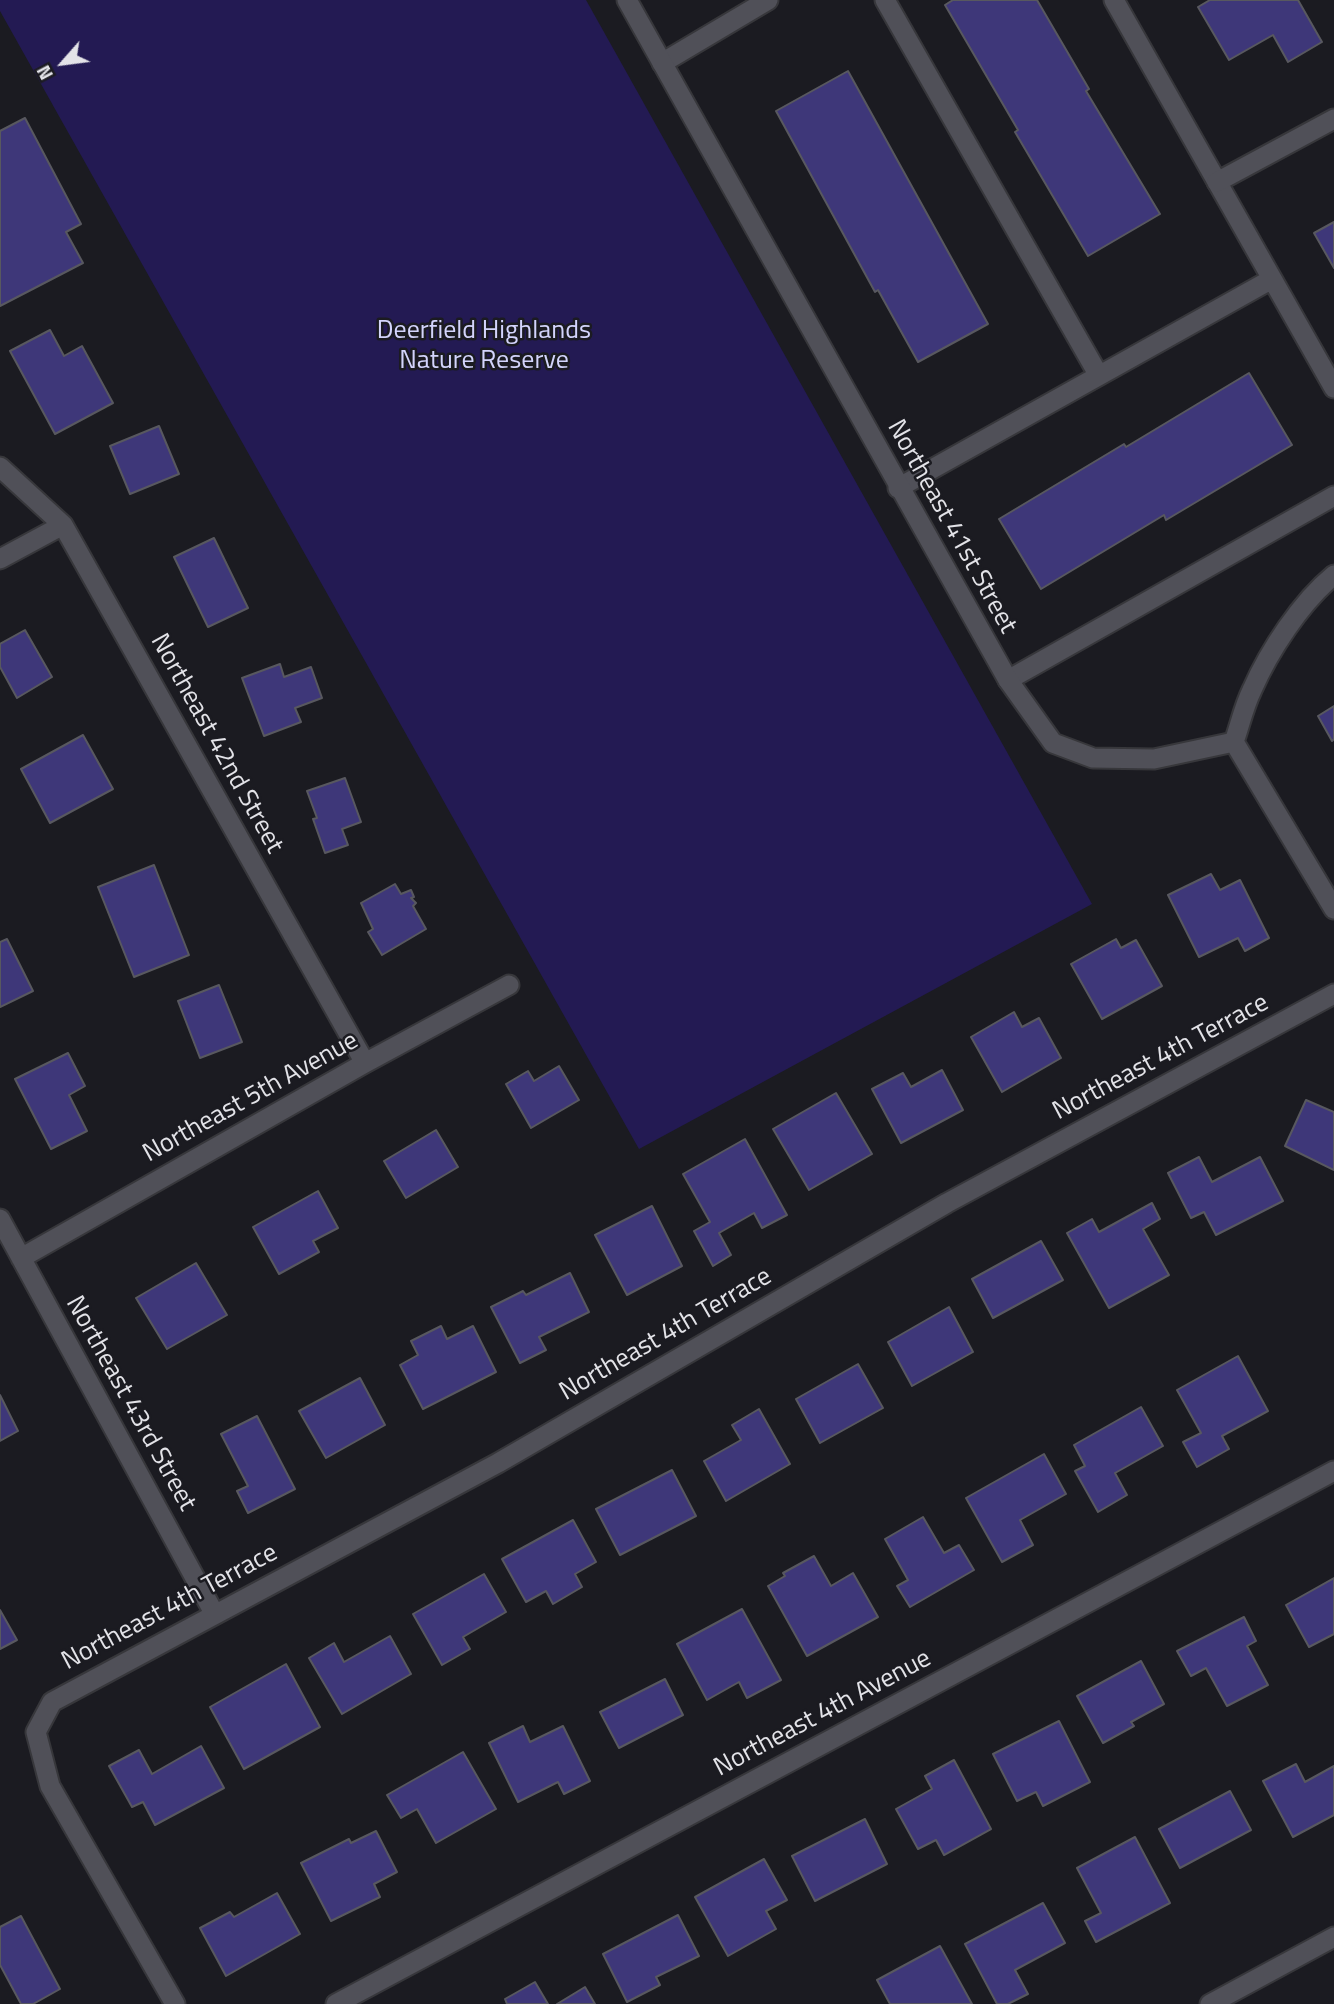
<!DOCTYPE html>
<html>
<head>
<meta charset="utf-8">
<style>
	body { margin:0 }
	#map { position:relative; width:1334px; height:2004px; overflow:hidden; background:#1b1b21; font-family:"Titillium Web",sans-serif }
	canvas { display:block }
	.north { position:absolute; left:28px; top:28px; width:70px; height:70px; -webkit-text-stroke:5px #1b1b21; paint-order:stroke; rotate:242deg; font-size:19px; font-weight:700; line-height:28px; text-align:center; color:#e3e3e8 }
	.north::after { content:''; display:block; margin:auto; width:24px; height:32px; background:#e3e3e8; clip-path:polygon(50% 0,100% 100%,50% 72%,0 100%) }
</style>
</head>
<body>
<div id="map">
<canvas width="1334" height="2004"></canvas>
<div class="north">N</div>
</div>
<script>
const ctx = document.querySelector('canvas').getContext('2d');
ctx.lineJoin = 'round';
function paint(path, color) {
  ctx.fillStyle = color;
  ctx.fill(path, 'evenodd');
}
function strokePath(path, color, width, dash) {
  ctx.strokeStyle = color;
  ctx.lineWidth = width;
  ctx.lineCap = dash ? 'butt' : 'round';
  ctx.setLineDash(dash || []);
  ctx.stroke(path);
}
function label(font, color, halo, rows, align = 'center') {
  ctx.font = font + ' "Titillium Web",sans-serif';
  ctx.lineWidth = 5;
  ctx.setLineDash([]);
  ctx.textBaseline = 'middle';
  ctx.strokeStyle = halo;
  ctx.fillStyle = color;
  for (const [text, x, y, turn = 0] of rows) {
    ctx.save();
    ctx.translate(x, y);
    ctx.rotate((+turn || 0) * Math.PI / 180);
    ctx.textAlign = isNaN(turn) ? turn : align;
    if (halo) ctx.strokeText(text, 0, 0);
    ctx.fillText(text, 0, 0);
    ctx.restore();
  }
}
paint(new Path2D(`
	M0 0H586L1092 904 639 1149 0 11Z`), '#231a53');
const building = new Path2D(`
	M953 0H1037L1089 89 1086 91 1160 214 1088 256 1015 132 1018 130 945 5Z
	M1210 0H1298L1322 42 1288 62 1273 35 1229 60 1198 7Z
	M848 71 988 324 918 362 878 290 875 292 776 111Z
	M25 118 81 224 66 232 83 263 0 306V131Z
	M1334 222V268L1314 233Z
	M50 330 64 356 82 346 113 403 55 434 10 351Z
	M1249 373 1292 445 1166 520 1164 515 1041 589 999 519 1124 444 1126 447Z
	M159 426 179 474 130 494 110 446Z
	M214 538 248 608 208 627 174 557Z
	M25 630 52 677 17 698 0 667V644Z
	M280 664 284 677 311 667 322 698 295 708 301 722 264 736 242 678Z
	M1334 706V739L1332 741 1318 716Z
	M83 735 113 789 50 823 21 769Z
	M345 778 361 822 342 829 348 845 325 853 313 819 317 818 307 791Z
	M154 865 189 955 134 977 98 887Z
	M1211 874 1220 890 1240 880 1269 938 1245 951 1238 938 1199 957 1168 895Z
	M395 884 401 894 411 890 414 897 411 898 416 903 413 906 426 929 382 955 368 932 373 929 361 903Z
	M7 939 33 991 0 1007V942Z
	M1116 939 1121 948 1136 940 1162 986 1102 1019 1071 964Z
	M219 985 242 1042 200 1058 178 1001Z
	M1014 1012 1022 1027 1039 1018 1061 1058 1002 1092 971 1037Z
	M68 1053 85 1086 69 1095 87 1131 51 1149 15 1079Z
	M559 1066 579 1100 531 1128 506 1084 528 1071 534 1081Z
	M942 1070 963 1110 901 1143 872 1089 903 1073 911 1087Z
	M836 1093 872 1154 809 1190 773 1129Z
	M1306 1100 1334 1112V1170L1285 1146Z
	M436 1130 458 1167 406 1198 384 1161Z
	M745 1139 787 1215 762 1228 754 1213 719 1233 731 1255 713 1266 694 1231 710 1222 683 1174Z
	M1199 1157 1212 1182 1260 1157 1283 1201 1216 1235 1204 1212 1191 1218 1168 1173Z
	M318 1191 338 1228 313 1241 319 1252 279 1274 253 1227Z
	M1152 1203 1160 1219 1143 1229 1169 1275 1109 1308 1067 1233 1092 1219 1099 1232Z
	M652 1206 682 1266 627 1295 595 1235Z
	M1041 1241 1063 1280 993 1318 972 1279Z
	M196 1263 227 1315 167 1349 136 1298Z
	M570 1273 589 1312 539 1337 546 1350 520 1363 491 1307 523 1291 526 1295Z
	M949 1307 973 1352 912 1386 888 1342Z
	M441 1326 447 1339 473 1326 496 1372 423 1409 400 1365 418 1355 411 1341Z
	M1238 1356 1268 1411 1222 1436 1229 1449 1197 1467 1183 1442 1201 1433 1177 1390Z
	M858 1364 883 1408 820 1443 796 1399Z
	M360 1378 385 1425 326 1458 299 1411Z
	M0 1395 18 1431 0 1441Z
	M1141 1407 1163 1446 1115 1473 1127 1495 1098 1512 1075 1471 1085 1466 1074 1445Z
	M759 1409 790 1464 726 1501 704 1461 741 1440 732 1425Z
	M257 1416 295 1489 248 1513 237 1491 248 1486 221 1434Z
	M1044 1454 1066 1494 1020 1520 1033 1545 1002 1562 966 1498Z
	M672 1470 696 1516 620 1555 596 1509Z
	M923 1517 944 1553 959 1545 974 1570 910 1607 897 1586 908 1580 885 1539Z
	M573 1520 596 1562 575 1574 582 1587 553 1604 546 1591 526 1602 502 1559Z
	M814 1556 831 1586 853 1573 878 1617 807 1656 768 1586 785 1576 783 1573Z
	M484 1574 506 1612 463 1637 470 1649 442 1665 413 1614Z
	M1334 1578V1634L1309 1647 1286 1605Z
	M742 1609 781 1680 747 1698 739 1682 707 1700 677 1644Z
	M0 1610 17 1640 0 1649Z
	M1244 1617 1256 1641 1247 1646 1268 1685 1227 1706 1206 1668 1191 1676 1177 1651Z
	M390 1636 411 1674 342 1714 309 1658 334 1643 344 1662Z
	M1141 1661 1164 1704 1131 1722 1134 1726 1103 1743 1077 1696Z
	M286 1664 320 1727 244 1769 210 1707Z
	M665 1679 683 1715 619 1748 600 1712Z
	M1059 1721 1090 1782 1043 1806 1036 1792 1017 1801 993 1754Z
	M523 1726 530 1742 563 1726 590 1781 564 1794 558 1782 518 1802 489 1743Z
	M201 1746 224 1788 155 1825 143 1802 132 1807 109 1766 139 1750 152 1774Z
	M463 1752 496 1809 436 1843 417 1809 401 1818 387 1795Z
	M954 1760 991 1829 944 1855 936 1840 918 1849 896 1809 932 1789 925 1776Z
	M1296 1764 1305 1782 1334 1766V1815L1293 1837 1263 1781Z
	M1230 1791 1251 1830 1180 1868 1159 1829Z
	M865 1819 887 1864 815 1901 792 1856Z
	M376 1831 397 1872 374 1884 380 1897 331 1921 301 1863 349 1839 351 1843Z
	M1135 1837 1170 1903 1096 1942 1085 1921 1101 1913 1077 1868Z
	M764 1859 787 1900 766 1911 776 1929 728 1956 695 1897Z
	M277 1893 300 1934 226 1976 200 1928 230 1912 234 1917Z
	M1043 1903 1065 1943 1015 1970 1028 1994 1008 2004H997L965 1944Z
	M678 1915 699 1956 656 1977 660 1985 627 2002 603 1954Z
	M21 1916 60 1989 33 2004H21L0 1965V1927Z
	M940 1946 972 2004H890L877 1980Z
	M535 1982 548 2004H507L505 1999Z
	M585 1987 595 2004H557Z`);
paint(building, '#3e3779');
strokePath(building, '#58585f', 2);
const service = new Path2D(`
	M885 0 1098 374
	M1114 0 1334 388
	M662 63 768 0
	M898 488 1272 279
	M1008 680 1334 496`);
const minor = new Path2D(`
	M627 0 1008 680 1053 743 1093 758 1154 759 1234 742 1334 909
	M1217 182 1334 119
	M0 467 63 525 365 1063
	M0 559 63 525
	M1234 742C1240 725 1244 706 1252 690 1269 651 1301 602 1334 575
	M0 1219 214 1613
	M21 1258 365 1063 509 985
	M175 2004 50 1786 36 1732 52 1702 498 1463 947 1203 1334 994
	M336 2004 1334 1471`);
const tertiary = new Path2D(`
	M1210 2004 1334 1937`);
strokePath(service, '#37373b', 23);
strokePath(minor, '#37373b', 23);
strokePath(tertiary, '#37373b', 23);
strokePath(service, '#505058', 19);
strokePath(minor, '#505058', 19);
strokePath(tertiary, '#505058', 19);
label('26px', '#d3d4fc', '#1b1b21', [
	["Deerfield Highlands",484,332],
	["Nature Reserve",484,362]
]);
label('26px', '#e3e3e8', '#1b1b21', [
	["Northeast 41st Street",951,527,61],
	["Northeast 42nd Street",216,744,61],
	["Northeast 4th Terrace",1161,1058,-28],
	["Northeast 5th Avenue",251,1098,-29],
	["Northeast 4th Terrace",666,1335,-30],
	["Northeast 43rd Street",130,1404,61],
	["Northeast 4th Terrace",170,1608,-28],
	["Northeast 4th Avenue",823,1714,-28]
]);
</script>
</body>
</html>
